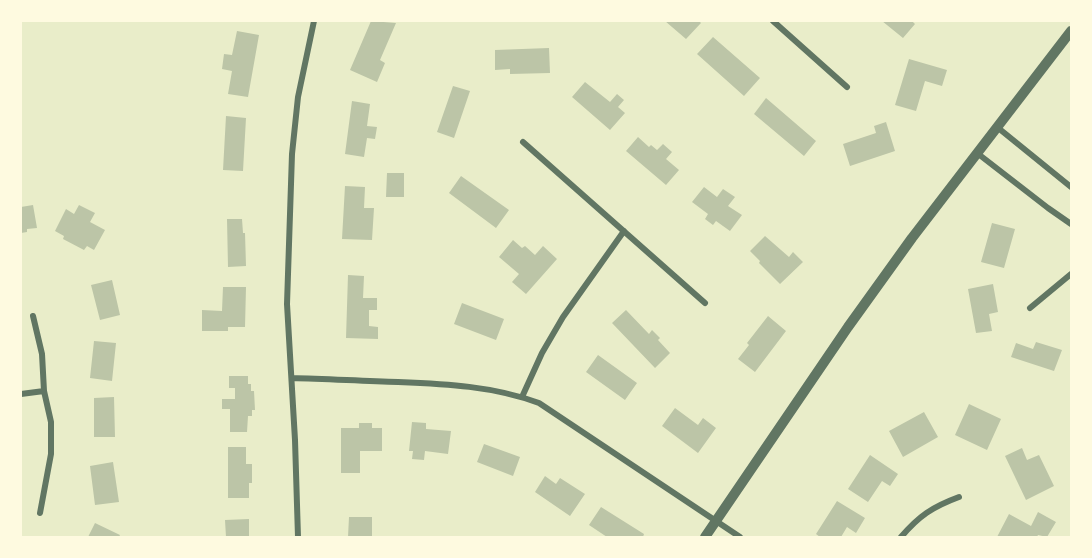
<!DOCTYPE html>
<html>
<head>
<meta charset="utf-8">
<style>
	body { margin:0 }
	#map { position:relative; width:1092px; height:558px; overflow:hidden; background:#e9edc9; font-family:"Titillium Web",sans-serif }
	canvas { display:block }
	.frame { position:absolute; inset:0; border:22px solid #fefae0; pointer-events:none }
</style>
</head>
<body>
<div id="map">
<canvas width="1092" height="558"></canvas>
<div class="frame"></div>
</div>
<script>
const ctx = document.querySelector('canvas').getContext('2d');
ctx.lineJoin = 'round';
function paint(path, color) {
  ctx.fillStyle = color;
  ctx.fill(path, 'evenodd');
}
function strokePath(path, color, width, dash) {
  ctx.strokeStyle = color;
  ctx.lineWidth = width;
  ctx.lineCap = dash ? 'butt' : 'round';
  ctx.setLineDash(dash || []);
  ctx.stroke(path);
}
paint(new Path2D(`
	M371 21 396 23 380 60 385 63 377 82 350 70Z
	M665 21H699L701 23 686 39Z
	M882 21H912L915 24 903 38Z
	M237 31 259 35 248 97 228 94 232 71 222 69 224 54 232 55Z
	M713 37 760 78 744 96 697 54Z
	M549 48 550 73 510 74V69L495 70V50Z
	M909 59 947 70 942 86 925 81 916 111 895 105Z
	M585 82 610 102 617 94 624 100 618 107 625 113 610 130 572 97Z
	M453 86 470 91 454 138 437 132Z
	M766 98 816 141 804 156 754 114Z
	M352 101 370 104 367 126 377 127 375 139 367 138 364 157 345 154Z
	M226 116 246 118 243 171 223 170Z
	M886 122 895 151 850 166 843 144 876 133 874 126Z
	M638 137 649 147 651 145 657 150 663 144 672 152 666 159 679 170 666 185 626 151Z
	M387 173H404V197H386Z
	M461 176 509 210 496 228 449 193Z
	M345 186 365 187 364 208H374L372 240 342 239Z
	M704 187 717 197 723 189 735 197 728 206 742 215 730 231 716 221 713 225 705 219 708 214 692 202Z
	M33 205 37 228 27 229V232L21 233V207Z
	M79 205 95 213 90 222 105 230 94 250 87 246 84 250 63 239 64 236 55 231 66 209 74 214Z
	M227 219H242L243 233H245L246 266 228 267Z
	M992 223 1015 229 1004 268 981 262Z
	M765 236 789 257 793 252 803 262 780 284 759 263 760 261 750 251Z
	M513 240 522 248 525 246 535 255 543 246 557 259 526 294 512 282 519 274 499 257Z
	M348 275 364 276 363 298H377V310H369V326L378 327V339L346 338Z
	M112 280 120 315 100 320 91 285Z
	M993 284 998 312 989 314 992 331 976 333 968 289Z
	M223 287H246L245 327H228V331H202V310L222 311Z
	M462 303 504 319 496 340 454 324Z
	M626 310 649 334 652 330 660 338 658 340 670 353 655 368 612 323Z
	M768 316 786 331 755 372 738 359 749 345 747 343Z
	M94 341 116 343 112 381 90 378Z
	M1036 342 1062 350 1054 371 1011 357 1016 343 1033 349Z
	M598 355 637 383 625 400 586 372Z
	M229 376H248V384H251V391H254L255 410H252V416H248L247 432H230V409H222V399H235V388H229Z
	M114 397 115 437H94V398Z
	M969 404 1001 419 987 450 955 435Z
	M675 408 698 425 703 418 716 428 698 453 662 426Z
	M924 412 938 437 903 457 889 431Z
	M412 422 426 423V429L451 431 448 454 425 451 424 460 412 459 413 451H409Z
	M359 423H372V428H382V451H360V473H341V428H359Z
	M484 444 520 457 513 476 477 462Z
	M228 447H246V464H252V483H249V498H228Z
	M1022 448 1027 460 1039 455 1054 486 1026 500 1005 456Z
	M870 455 898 474 890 486 882 481 868 502 848 489Z
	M113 462 119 502 95 505 90 466Z
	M545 476 556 484 560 478 585 494 570 516 535 492Z
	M837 501 865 518 856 533 847 527 841 537H820L816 534Z
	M601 507 644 534 643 537H607L589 525Z
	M1038 512 1056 522 1047 537 1038 535 1037 537H997L1009 514 1031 526Z
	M349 517H372V537H348Z
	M249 519V537H226L225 520Z
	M95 523 120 535 119 537H88Z`), '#bcc5a7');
strokePath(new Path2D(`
	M773 21 847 87
	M997 127 1071 187
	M523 142 705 303
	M977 153 1048 208 1071 224
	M1030 308 1071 274
	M33 316 42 354 44 391 51 422V454L40 513
	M292 378C328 379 363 381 398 382 446 384 493 386 539 403L740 537
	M21 394 44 391
	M522 397 542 353 563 317 624 231
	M298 537 295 440 287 304 292 154 298 97 314 21
	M901 537C919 516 932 507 959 497`), '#617663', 6);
strokePath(new Path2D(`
	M705 537 848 327 912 238 1071 31`), '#617663', 10);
</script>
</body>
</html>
